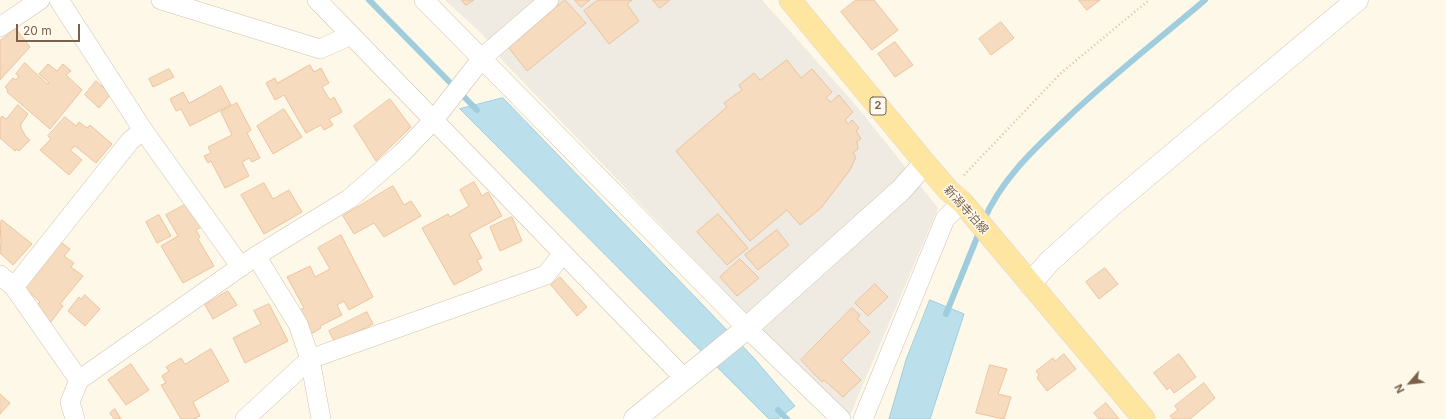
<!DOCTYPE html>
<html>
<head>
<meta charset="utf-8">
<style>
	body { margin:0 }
	#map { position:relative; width:1446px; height:419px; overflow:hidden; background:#fef8e9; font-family:Inter,sans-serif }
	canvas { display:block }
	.north { position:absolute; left:1390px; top:363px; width:40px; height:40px; -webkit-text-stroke:3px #fffbf2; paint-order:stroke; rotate:242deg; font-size:11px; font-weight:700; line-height:16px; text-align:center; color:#7c6149 }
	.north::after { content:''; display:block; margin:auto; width:14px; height:18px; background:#7c6149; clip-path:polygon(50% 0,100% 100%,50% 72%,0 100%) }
	.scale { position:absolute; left:16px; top:24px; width:64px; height:18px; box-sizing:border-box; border:2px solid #7c6149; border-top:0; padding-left:5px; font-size:12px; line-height:14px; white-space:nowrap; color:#7c6149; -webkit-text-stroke:3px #fffbf2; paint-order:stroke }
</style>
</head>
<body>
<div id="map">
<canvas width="1446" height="419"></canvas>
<div class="north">N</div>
<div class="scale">20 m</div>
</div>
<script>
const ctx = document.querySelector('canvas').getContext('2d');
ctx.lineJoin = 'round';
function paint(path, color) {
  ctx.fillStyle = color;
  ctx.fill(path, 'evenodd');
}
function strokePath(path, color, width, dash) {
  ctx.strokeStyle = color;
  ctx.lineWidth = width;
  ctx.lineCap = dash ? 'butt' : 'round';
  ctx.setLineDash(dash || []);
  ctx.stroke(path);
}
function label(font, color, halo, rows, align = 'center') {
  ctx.font = font + ' Inter,"Noto Sans JP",sans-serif';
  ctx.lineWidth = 3;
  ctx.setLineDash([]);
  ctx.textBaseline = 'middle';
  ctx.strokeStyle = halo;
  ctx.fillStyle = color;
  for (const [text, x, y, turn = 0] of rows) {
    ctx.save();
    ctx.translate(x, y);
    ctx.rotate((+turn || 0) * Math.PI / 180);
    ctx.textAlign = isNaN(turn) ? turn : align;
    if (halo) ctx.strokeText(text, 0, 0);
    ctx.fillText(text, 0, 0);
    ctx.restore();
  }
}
paint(new Path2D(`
	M445 0H762L854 103 938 208 850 415 738 305 501 59 483 35Z`), '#efeae2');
const water = new Path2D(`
	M503 98 752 356 795 406 778 419H769L460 109Z
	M930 300 964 314 930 419H889L906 360Z`);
paint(water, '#bbdfeb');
strokePath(water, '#a0cdde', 1);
strokePath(new Path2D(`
	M369 0 477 110
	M983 222C1000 181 1033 150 1064 121 1109 78 1158 40 1205 0
	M946 314 980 230
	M778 410 787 419`), '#a0cdde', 6);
const building = new Path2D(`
	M462 0H474L466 5Z
	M565 0 586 23 527 71 509 48Z
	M575 0H590L581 7Z
	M598 0H632L627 4 639 21 609 44 584 11Z
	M653 0H670L660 8Z
	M856 0H874L898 30 872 50 841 12Z
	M1079 0H1100L1087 10Z
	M1001 22 1014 38 991 55 979 39Z
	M16 29 30 47 0 80V41Z
	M895 42 913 65 895 77 878 54Z
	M787 60 801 78 812 69 832 92 826 98 831 102 839 95 853 112 845 120 848 124 852 120 859 128 856 131 861 139 857 141 858 149 853 153 856 157 850 170 821 208 800 225 787 210 750 241 676 151 727 107 724 103 742 90 739 85 754 73 760 80Z
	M25 63 47 84 49 83 39 74 48 64 57 71 63 64 71 71 66 75 82 90 50 129 7 92 8 90 5 87 13 78 16 80 19 76 16 74Z
	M310 65 314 72 321 68 329 83 322 87 330 100 334 97 342 112 329 119 333 125 324 130 321 125 306 133 284 95 275 100 266 83 275 78 277 83Z
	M169 69 174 77 153 87 149 79Z
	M96 81 111 94 99 108 85 95Z
	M221 86 231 105 190 126 181 109 176 111 170 99 183 92 189 103Z
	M390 99 411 127 376 161 354 126Z
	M237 103 251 130 247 133 260 158 252 162 249 158 242 162 249 176 225 188 211 161 208 163 204 156 211 153 208 147 232 135 221 112Z
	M18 105 28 114 21 124V128L26 137 30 140 19 151 16 149 15 151 0 138V119L2 116 6 119Z
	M284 109 302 137 273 154 257 126Z
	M65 117 76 126 79 122 87 128 90 125 112 144 96 163 75 146 70 150 82 160 69 175 40 150 51 139 48 136Z
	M474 182 482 196 488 192 502 216 469 234 482 258 477 260 482 270 454 285 422 228 448 214 450 217 469 206 460 190Z
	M264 183 273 199 289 190 302 212 264 234 241 195Z
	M393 186 404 205 411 201 421 216 384 237 374 223 354 234 343 216Z
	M188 203 201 227 196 230 200 237 198 239 214 266 183 283 161 246 178 236 166 215Z
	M718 214 748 248 727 265 697 232Z
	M159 215 171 236 157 243 146 222Z
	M512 217 522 241 500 251 490 227Z
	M2 220 32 244 13 265 0 253 1 242 0 223Z
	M777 230 789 245 758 270 745 255Z
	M341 235 373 297 349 310 344 301 337 305 342 315 320 326 321 328 311 334 297 311 304 308 287 277 310 266 315 277 330 269 318 248Z
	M58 240 70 249 64 256 74 263 71 267 83 276 60 304 63 306 50 323 37 305 40 302 25 288Z
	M740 259 759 278 737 296 720 277Z
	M1105 268 1118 284 1099 299 1086 282Z
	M560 277 587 307 577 316 551 285Z
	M875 284 888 297 868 316 855 303Z
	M228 291 237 305 213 319 205 305Z
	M85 295 100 309 85 326 68 311 79 297 81 299Z
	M269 304 288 341 245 363 233 338 261 324 254 311Z
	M852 308 860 315 857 319 870 332 841 360 861 380 843 397 824 380 822 382 801 360Z
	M367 312 373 324 335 343 329 331Z
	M211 349 229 381 193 402 200 416 194 419H181L161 385 166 383 162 376 169 371 166 367 181 358 185 364Z
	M1064 354 1076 369 1047 391 1037 378 1039 375 1036 371 1053 358 1055 361Z
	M1179 354 1196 377 1174 393 1170 387 1167 390 1154 373Z
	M131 364 149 390 126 405 108 380Z
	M990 365 1007 369 998 394 1011 397 1004 419 976 413Z
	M1204 383 1215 398 1190 419H1173L1170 416 1178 410 1175 406Z
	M0 394 10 403 0 414Z
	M1106 403 1119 419H1099L1094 413Z
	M115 409 121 419H114L110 413Z`);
paint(building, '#f6dbbe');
strokePath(building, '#ebc39d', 1);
const minor = new Path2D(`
	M59 0 143 130 241 267
	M161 0 320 49 351 35 685 379
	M317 0 351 35
	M424 0 747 328 841 419
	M0 27 40 0
	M256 256 298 324 310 359 321 419
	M0 275 14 287 79 380
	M14 287 130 141 143 130
	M75 419 70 402 79 380 256 256 349 199 402 153 433 121 483 57 549 0
	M245 419 310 359 546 275 563 253
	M863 419 945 219 962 202`);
const tertiary = new Path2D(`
	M1030 284 1049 262 1111 206 1357 0
	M635 419 747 328 901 190 925 163`);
const primary = new Path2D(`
	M790 0 925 163 949 191 962 202 1144 419`);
strokePath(minor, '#d3c1ad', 20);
strokePath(tertiary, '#d3c1ad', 23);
strokePath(primary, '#ddd6d0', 23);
strokePath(new Path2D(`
	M964 175 1061 73 1149 0`), '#ddbea0', 2.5, [1, 3]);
strokePath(minor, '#fff', 19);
strokePath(tertiary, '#fff', 22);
strokePath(primary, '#ffe6a0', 22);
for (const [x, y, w] of [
	[878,106,16]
]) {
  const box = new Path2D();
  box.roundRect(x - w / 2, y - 9, w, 18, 3);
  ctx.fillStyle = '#fffbf2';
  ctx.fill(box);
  strokePath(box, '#7c6149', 1);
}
label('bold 11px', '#7c6149', null, [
	["2",878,106]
]);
label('12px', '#7c6149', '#fffbf2', [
	["新潟寺泊線",966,210,48]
]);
</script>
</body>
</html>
